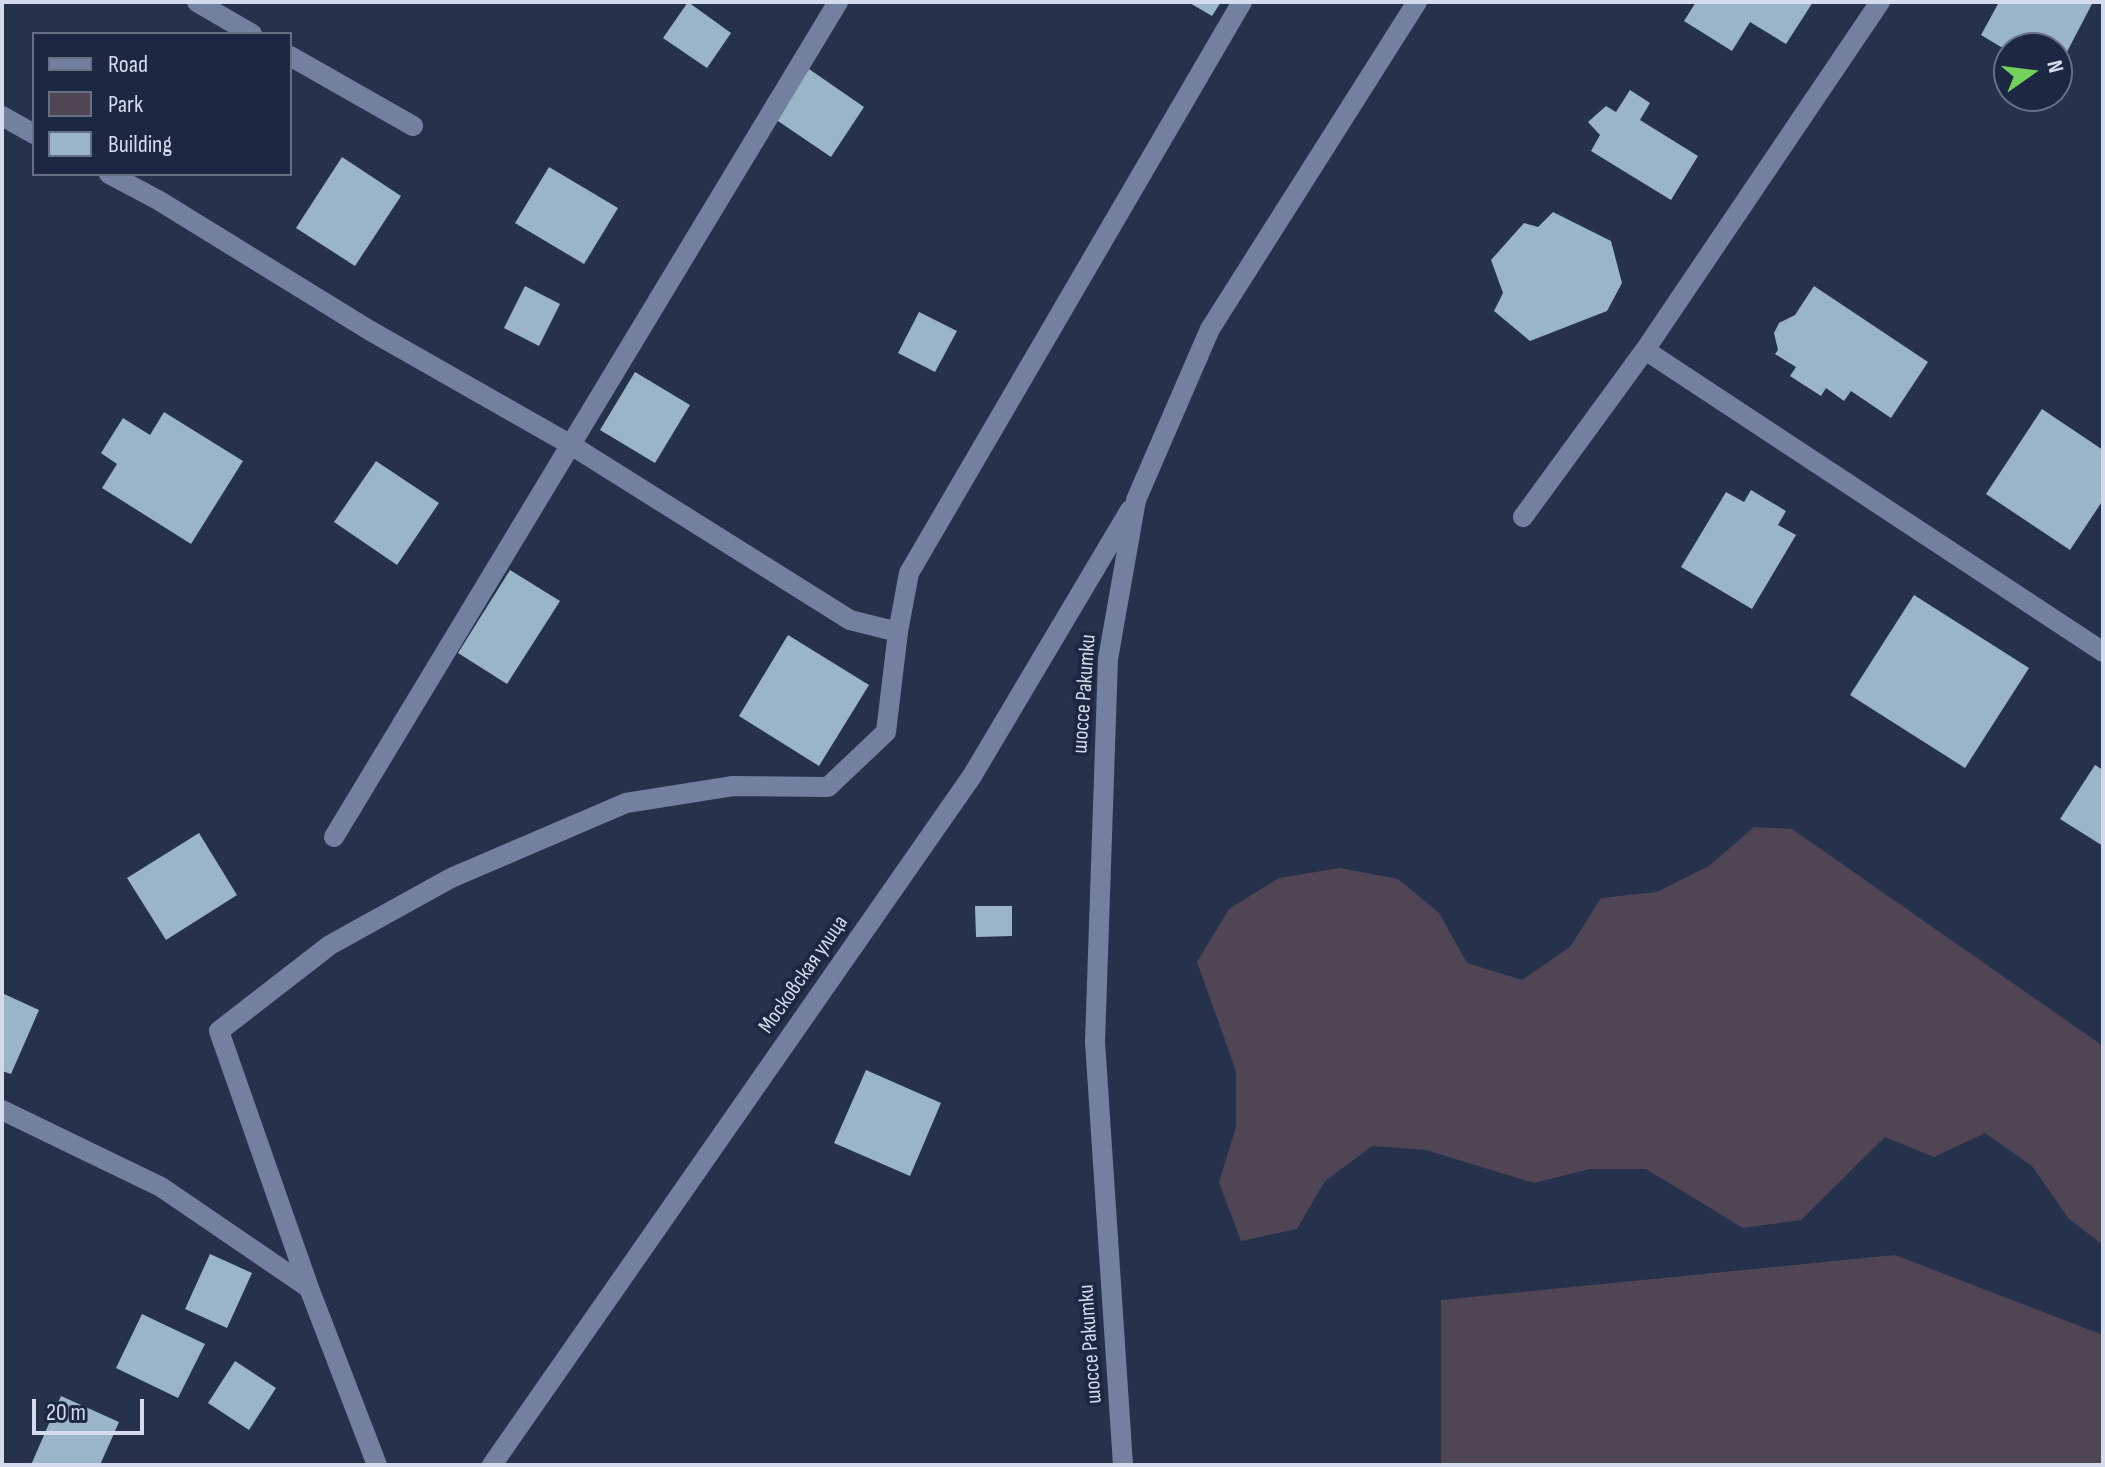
<!DOCTYPE html>
<html>
<head>
<meta charset="utf-8">
<style>
	body { margin:0 }
	#map { position:relative; width:2105px; height:1467px; overflow:hidden; background:#26324c; font-family:"Sofia Sans Condensed",sans-serif }
	canvas { display:block }
	.frame { position:absolute; inset:0; border:4px solid #d3dbec; pointer-events:none }
	.legend { position:absolute; left:32px; top:32px; width:260px; height:144px; box-sizing:border-box; background:#1c2841; border:2px solid #657085; margin:0; padding:10px 14px; list-style:none; font-size:24px; color:#d3dbec }
	.legend li { display:flex; align-items:center; gap:16px; height:40px }
	.legend b { width:40px; border:2px solid #657085 }
	.north { position:absolute; left:1993px; top:32px; width:80px; height:80px; box-sizing:border-box; background:#1c2841; border:2px solid #657085; border-radius:50%; rotate:76deg; font-size:22px; font-weight:700; line-height:32px; text-align:center; color:#d3dbec }
	.north::after { content:''; display:block; margin:auto; width:28px; height:36px; background:#74d25c; clip-path:polygon(50% 0,100% 100%,50% 72%,0 100%) }
	.scale { position:absolute; left:32px; top:1399px; width:112px; height:36px; box-sizing:border-box; border:4px solid #d3dbec; border-top:0; padding-left:10px; font-size:24px; line-height:28px; white-space:nowrap; color:#d3dbec; -webkit-text-stroke:6px #1c2841; paint-order:stroke }
</style>
</head>
<body>
<div id="map">
<canvas width="2105" height="1467"></canvas>
<div class="frame"></div>
<ul class="legend">
<li><b style="height:10px;background:#7381a0"></b>Road</li>
<li><b style="height:22px;background:#504555"></b>Park</li>
<li><b style="height:22px;background:#9ab4c8"></b>Building</li>
</ul>
<div class="north">N</div>
<div class="scale">20 m</div>
</div>
<script>
const ctx = document.querySelector('canvas').getContext('2d');
ctx.lineJoin = 'round';
function paint(path, color) {
  ctx.fillStyle = color;
  ctx.fill(path, 'evenodd');
}
function strokePath(path, color, width, dash) {
  ctx.strokeStyle = color;
  ctx.lineWidth = width;
  ctx.lineCap = dash ? 'butt' : 'round';
  ctx.setLineDash(dash || []);
  ctx.stroke(path);
}
function label(font, color, halo, rows, align = 'center') {
  ctx.font = font + ' "Sofia Sans Condensed",sans-serif';
  ctx.lineWidth = 8;
  ctx.setLineDash([]);
  ctx.textBaseline = 'middle';
  ctx.strokeStyle = halo;
  ctx.fillStyle = color;
  for (const [text, x, y, turn = 0] of rows) {
    ctx.save();
    ctx.translate(x, y);
    ctx.rotate((+turn || 0) * Math.PI / 180);
    ctx.textAlign = isNaN(turn) ? turn : align;
    if (halo) ctx.strokeText(text, 0, 0);
    ctx.fillText(text, 0, 0);
    ctx.restore();
  }
}
paint(new Path2D(`
	M1754 827 1792 829 2103 1046V1245L2069 1219 2032 1166 1985 1133 1934 1157 1885 1137 1801 1220 1743 1228 1646 1169H1590L1534 1183 1426 1150 1372 1146 1325 1181 1297 1229 1241 1241 1219 1182 1236 1127V1071L1197 962 1229 909 1279 878 1340 868 1398 879 1439 913 1467 963 1522 980 1570 947 1601 898 1657 892 1709 866Z
	M1895 1255 2103 1335V1465H1441V1300Z`), '#504555');
paint(new Path2D(`
	M688 2 731 33 707 68 663 38Z
	M1188 2H1221L1212 16Z
	M1696 2H1813L1786 44 1750 22 1732 51 1684 21Z
	M1999 2H2093L2057 71V48H2027L2025 41 2001 47 1981 35Z
	M809 69 864 107 831 157 775 119Z
	M1630 90 1650 103 1640 120 1698 156 1671 200 1591 151 1600 135 1588 122 1606 106 1616 112Z
	M342 157 401 196 355 266 296 228Z
	M549 167 618 208 584 264 515 223Z
	M1553 212 1611 241 1622 283 1607 311 1530 341 1494 311 1503 293 1491 260 1524 223 1538 227Z
	M525 286 560 304 539 346 504 328Z
	M1814 286 1928 362 1891 418 1851 391 1844 401 1826 388 1821 396 1790 376 1796 367 1775 354 1778 350 1774 333 1779 323 1795 315Z
	M919 312 957 331 935 372 898 353Z
	M635 372 690 405 655 463 600 430Z
	M2042 409 2103 450V500L2070 550 1986 494Z
	M164 412 243 461 191 544 102 488 117 464 101 453 123 418 150 435Z
	M376 461 439 503 397 565 334 522Z
	M1751 490 1786 511 1778 525 1796 535 1752 609 1681 567 1726 492 1744 502Z
	M510 570 560 601 507 684 458 653Z
	M1914 595 2029 668 1965 768 1850 695Z
	M788 635 869 685 819 766 739 716Z
	M2095 765 2103 770V846L2060 819Z
	M199 833 237 895 166 940 127 878Z
	M975 906H1012V936L976 937Z
	M2 993 39 1010 11 1074 2 1071Z
	M866 1070 941 1103 910 1176 834 1143Z
	M210 1254 252 1273 227 1328 185 1309Z
	M142 1314 205 1344 178 1398 116 1368Z
	M235 1361 276 1388 249 1430 208 1403Z
	M61 1396 119 1422 100 1465H31Z`), '#9ab4c8');
strokePath(new Path2D(`
	M197 2 252 34
	M290 56 413 126
	M2 116 34 134
	M109 174 158 200 369 330 571 445 850 620 898 632
	M1645 350 2103 652
	M1523 517 1645 350 1880 2
	M334 837 838 2
	M2 1110 161 1187 309 1288
	M377 1465 309 1288 219 1031 330 945 451 878 626 803 733 786 828 787 886 732 898 632 909 573 1242 2`), '#7381a0', 20);
strokePath(new Path2D(`
	M492 1465 972 776 1130 510
	M1123 1465 1095 1042 1108 659 1136 500 1210 329 1417 2`), '#7381a0', 20);
label('22px', '#d3dbec', '#1c2841', [
	["шоссе Ракитки",1085,694,-86],
	["Московская улица",804,975,-55],
	["шоссе Ракитки",1091,1344,-94]
]);
</script>
</body>
</html>
